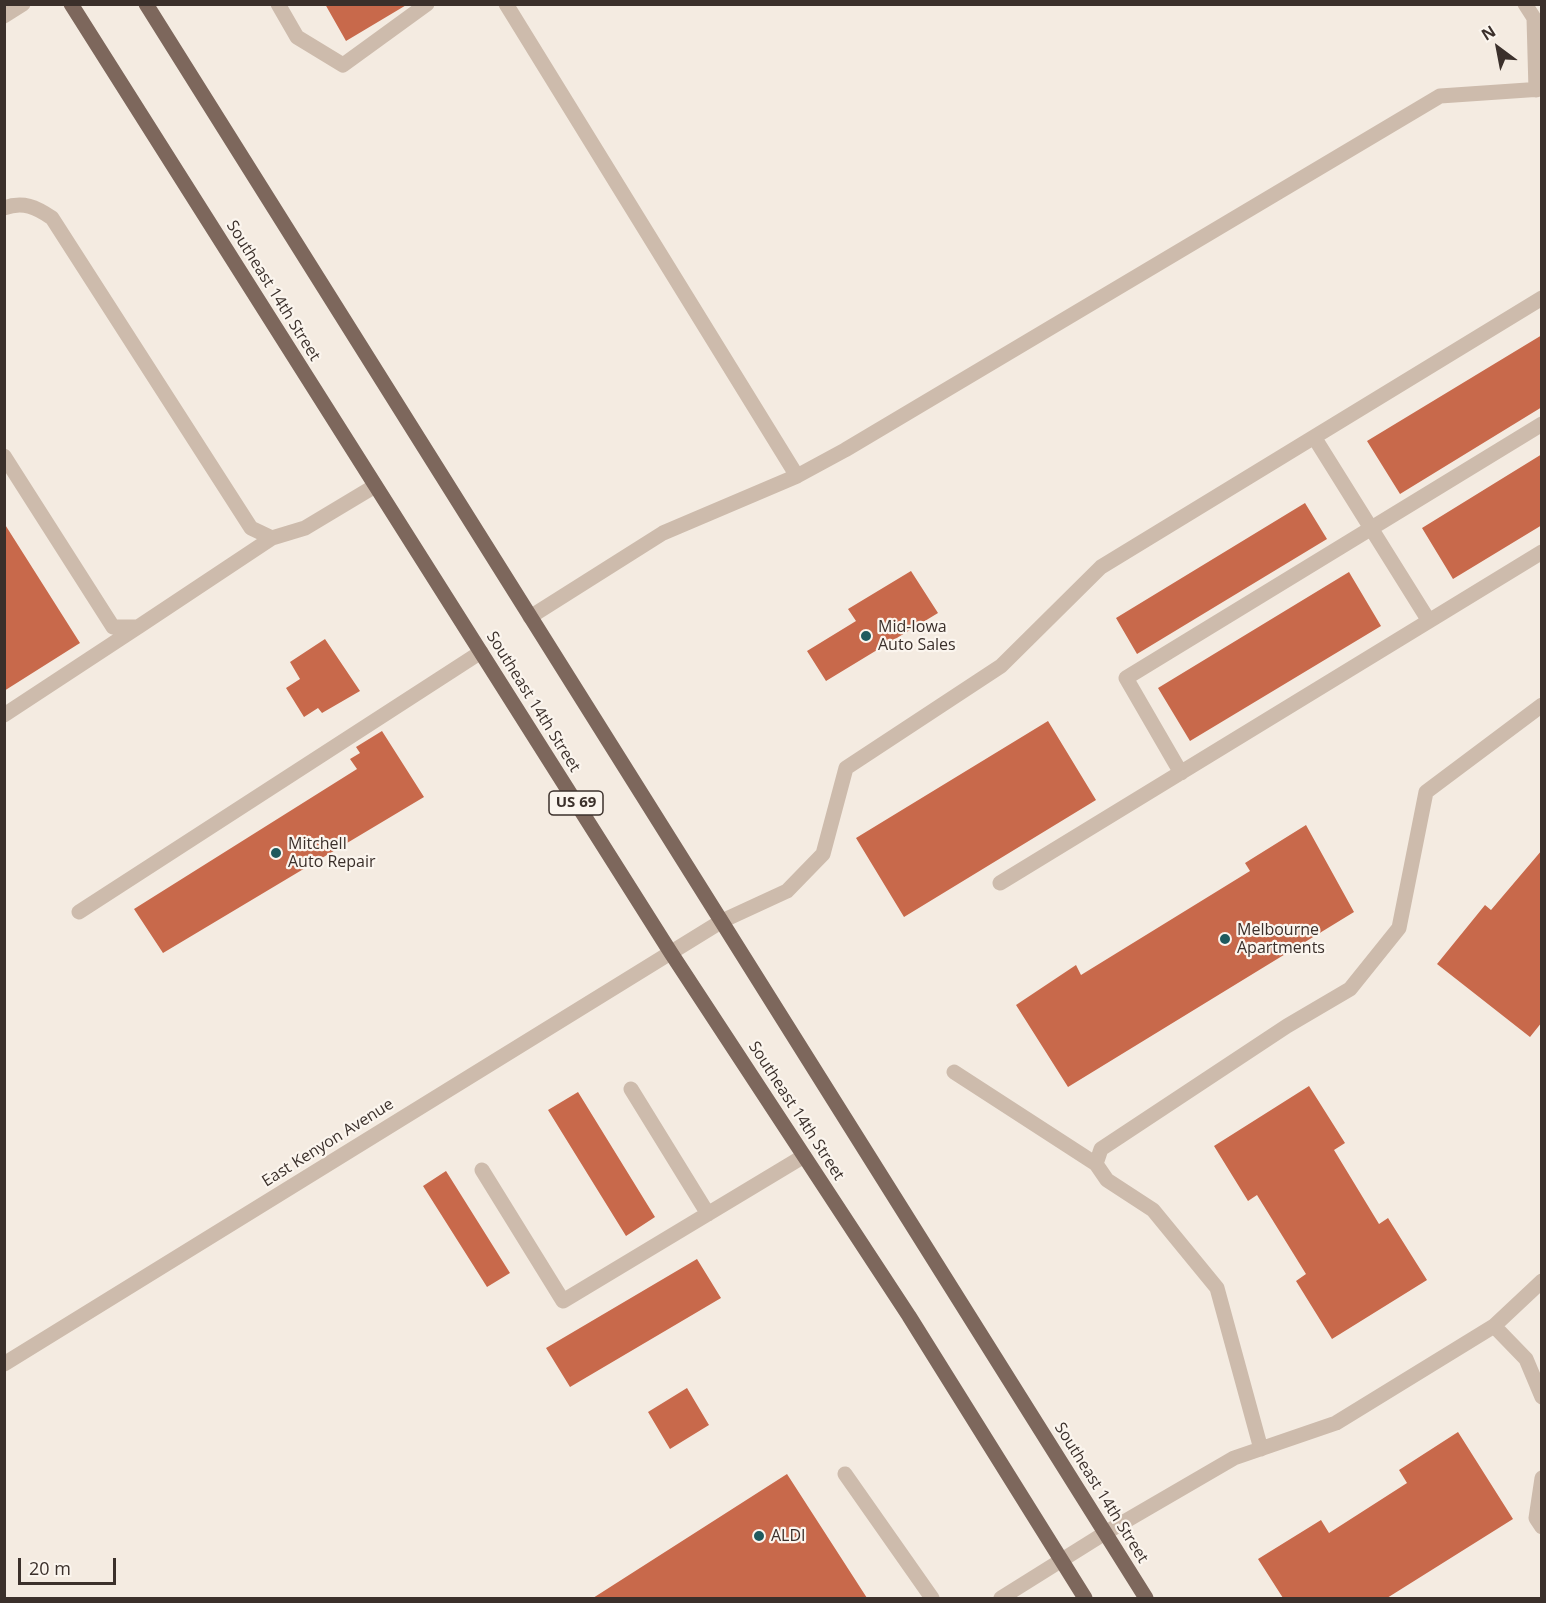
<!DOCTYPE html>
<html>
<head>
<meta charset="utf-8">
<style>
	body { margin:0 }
	#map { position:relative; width:1546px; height:1603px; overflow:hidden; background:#f4ebe1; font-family:"Open Sans",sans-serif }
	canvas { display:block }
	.frame { position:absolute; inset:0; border:6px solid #3b302b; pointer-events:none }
	.north { position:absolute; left:1468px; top:18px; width:60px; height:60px; -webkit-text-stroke:4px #fbf5ee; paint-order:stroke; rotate:328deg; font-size:16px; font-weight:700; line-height:24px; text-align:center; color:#3b302b }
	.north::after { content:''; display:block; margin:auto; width:21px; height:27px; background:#3b302b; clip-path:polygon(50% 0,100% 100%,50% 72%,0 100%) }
	.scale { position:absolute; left:18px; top:1558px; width:98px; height:27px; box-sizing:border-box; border:3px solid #3b302b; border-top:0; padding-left:8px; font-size:18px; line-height:21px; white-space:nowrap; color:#3b302b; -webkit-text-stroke:4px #fbf5ee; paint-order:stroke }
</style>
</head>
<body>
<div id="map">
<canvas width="1546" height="1603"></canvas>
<div class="frame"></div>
<div class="north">N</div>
<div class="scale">20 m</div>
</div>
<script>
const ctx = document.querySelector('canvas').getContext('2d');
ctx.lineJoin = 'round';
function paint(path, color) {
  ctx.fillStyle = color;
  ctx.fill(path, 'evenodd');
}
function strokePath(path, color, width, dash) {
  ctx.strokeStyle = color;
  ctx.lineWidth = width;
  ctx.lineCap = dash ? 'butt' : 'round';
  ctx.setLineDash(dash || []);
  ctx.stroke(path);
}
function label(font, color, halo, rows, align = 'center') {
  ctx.font = font + ' "Open Sans",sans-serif';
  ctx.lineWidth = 4.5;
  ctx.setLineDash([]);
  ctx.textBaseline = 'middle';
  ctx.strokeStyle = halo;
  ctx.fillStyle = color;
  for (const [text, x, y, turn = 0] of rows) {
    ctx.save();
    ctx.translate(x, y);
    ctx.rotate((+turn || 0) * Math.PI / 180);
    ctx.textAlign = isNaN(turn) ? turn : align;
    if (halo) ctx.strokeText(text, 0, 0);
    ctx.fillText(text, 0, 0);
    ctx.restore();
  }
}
paint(new Path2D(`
	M325 4H408L346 41Z
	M1542 335V407L1400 494 1367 441Z
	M1542 454V525L1453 579 1422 528Z
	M1305 503 1327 539 1137 654 1116 618Z
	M4 523 80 643 4 691Z
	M911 571 938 613 826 681 807 651 856 621 848 609Z
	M1349 572 1381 626 1190 741 1158 688Z
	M325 639 360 691 322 713 318 708 304 717 286 688 300 679 290 662Z
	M1048 721 1096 800 904 917 856 838Z
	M382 731 424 797 163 953 134 909 357 769 350 759 360 753 356 747Z
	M1306 825 1354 912 1068 1087 1016 1005 1076 965 1081 975 1250 871 1245 863Z
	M1542 850V1022L1530 1037 1437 964 1485 905 1491 910Z
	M1309 1086 1345 1143 1334 1150 1379 1224 1388 1218 1427 1280 1332 1339 1296 1281 1306 1274 1257 1195 1248 1201 1214 1146Z
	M578 1092 655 1217 626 1236 548 1110Z
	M446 1171 510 1273 487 1287 423 1186Z
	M697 1259 721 1298 570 1387 546 1348Z
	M687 1388 709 1425 670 1449 648 1412Z
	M1458 1432 1513 1519 1387 1598H1283L1258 1559 1321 1520 1329 1533 1407 1483 1399 1470Z
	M787 1474 867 1598H593Z`), '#c8694b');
strokePath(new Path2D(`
	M278 4 297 37 343 65 427 4
	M506 4 797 476
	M1525 4 1534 18 1536 90
	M4 16 23 4
	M4 208C23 201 36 207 52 218L251 528 272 538 305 528 375 486
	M1314 437 1429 621
	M4 456 113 627H138L272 538
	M530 617 663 533 797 476 845 450 1440 96 1542 89
	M4 715 138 627
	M1181 773 1126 678 1542 424
	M1000 883 1542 552
	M79 912 481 652
	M722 921 787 891 823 854 846 768 1001 666 1101 567 1542 298
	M954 1072 1096 1164
	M631 1089 708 1214
	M482 1170 563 1301 804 1156
	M1494 1326 1542 1281
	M1261 1449 1217 1288 1153 1210 1107 1180 1096 1164 1101 1149 1287 1026 1350 989 1399 928 1426 792 1542 705
	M845 1474 932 1598
	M1542 1478 1536 1518 1542 1527
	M1001 1598 1105 1533 1234 1458 1336 1423 1494 1326 1526 1359 1542 1397`), '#cdbbac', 15);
strokePath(new Path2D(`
	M4 1364 722 921`), '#cdbbac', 15);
strokePath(new Path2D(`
	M71 4 671 953 909 1316 1085 1598
	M146 4 1146 1598`), '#7d675c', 15);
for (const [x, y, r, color] of [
	[866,636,6,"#1f5a5e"],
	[276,853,6,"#1f5a5e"],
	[1225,939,6,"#1f5a5e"],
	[759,1536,6,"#1f5a5e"]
]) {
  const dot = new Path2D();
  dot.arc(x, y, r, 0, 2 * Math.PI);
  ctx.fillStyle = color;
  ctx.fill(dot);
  strokePath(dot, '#fbf5ee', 2);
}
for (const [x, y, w] of [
	[576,803,54]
]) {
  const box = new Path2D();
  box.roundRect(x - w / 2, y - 12, w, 24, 4.5);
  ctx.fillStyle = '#fbf5ee';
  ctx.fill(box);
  strokePath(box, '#3b302b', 1.5);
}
label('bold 15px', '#3b302b', null, [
	["US 69",576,803]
]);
label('16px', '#3b302b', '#fbf5ee', [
	["Southeast 14th Street",273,291,58],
	["Southeast 14th Street",533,702,58],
	["Southeast 14th Street",796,1111,57],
	["East Kenyon Avenue",328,1143,-32],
	["Southeast 14th Street",1101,1493,58]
]);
label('16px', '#3b302b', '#fbf5ee', [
	["Mid-Iowa",878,627],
	["Auto Sales",878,645],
	["Mitchell",288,844],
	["Auto Repair",288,862],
	["Melbourne",1237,930],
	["Apartments",1237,948],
	["ALDI",771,1536]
], 'left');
</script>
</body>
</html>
